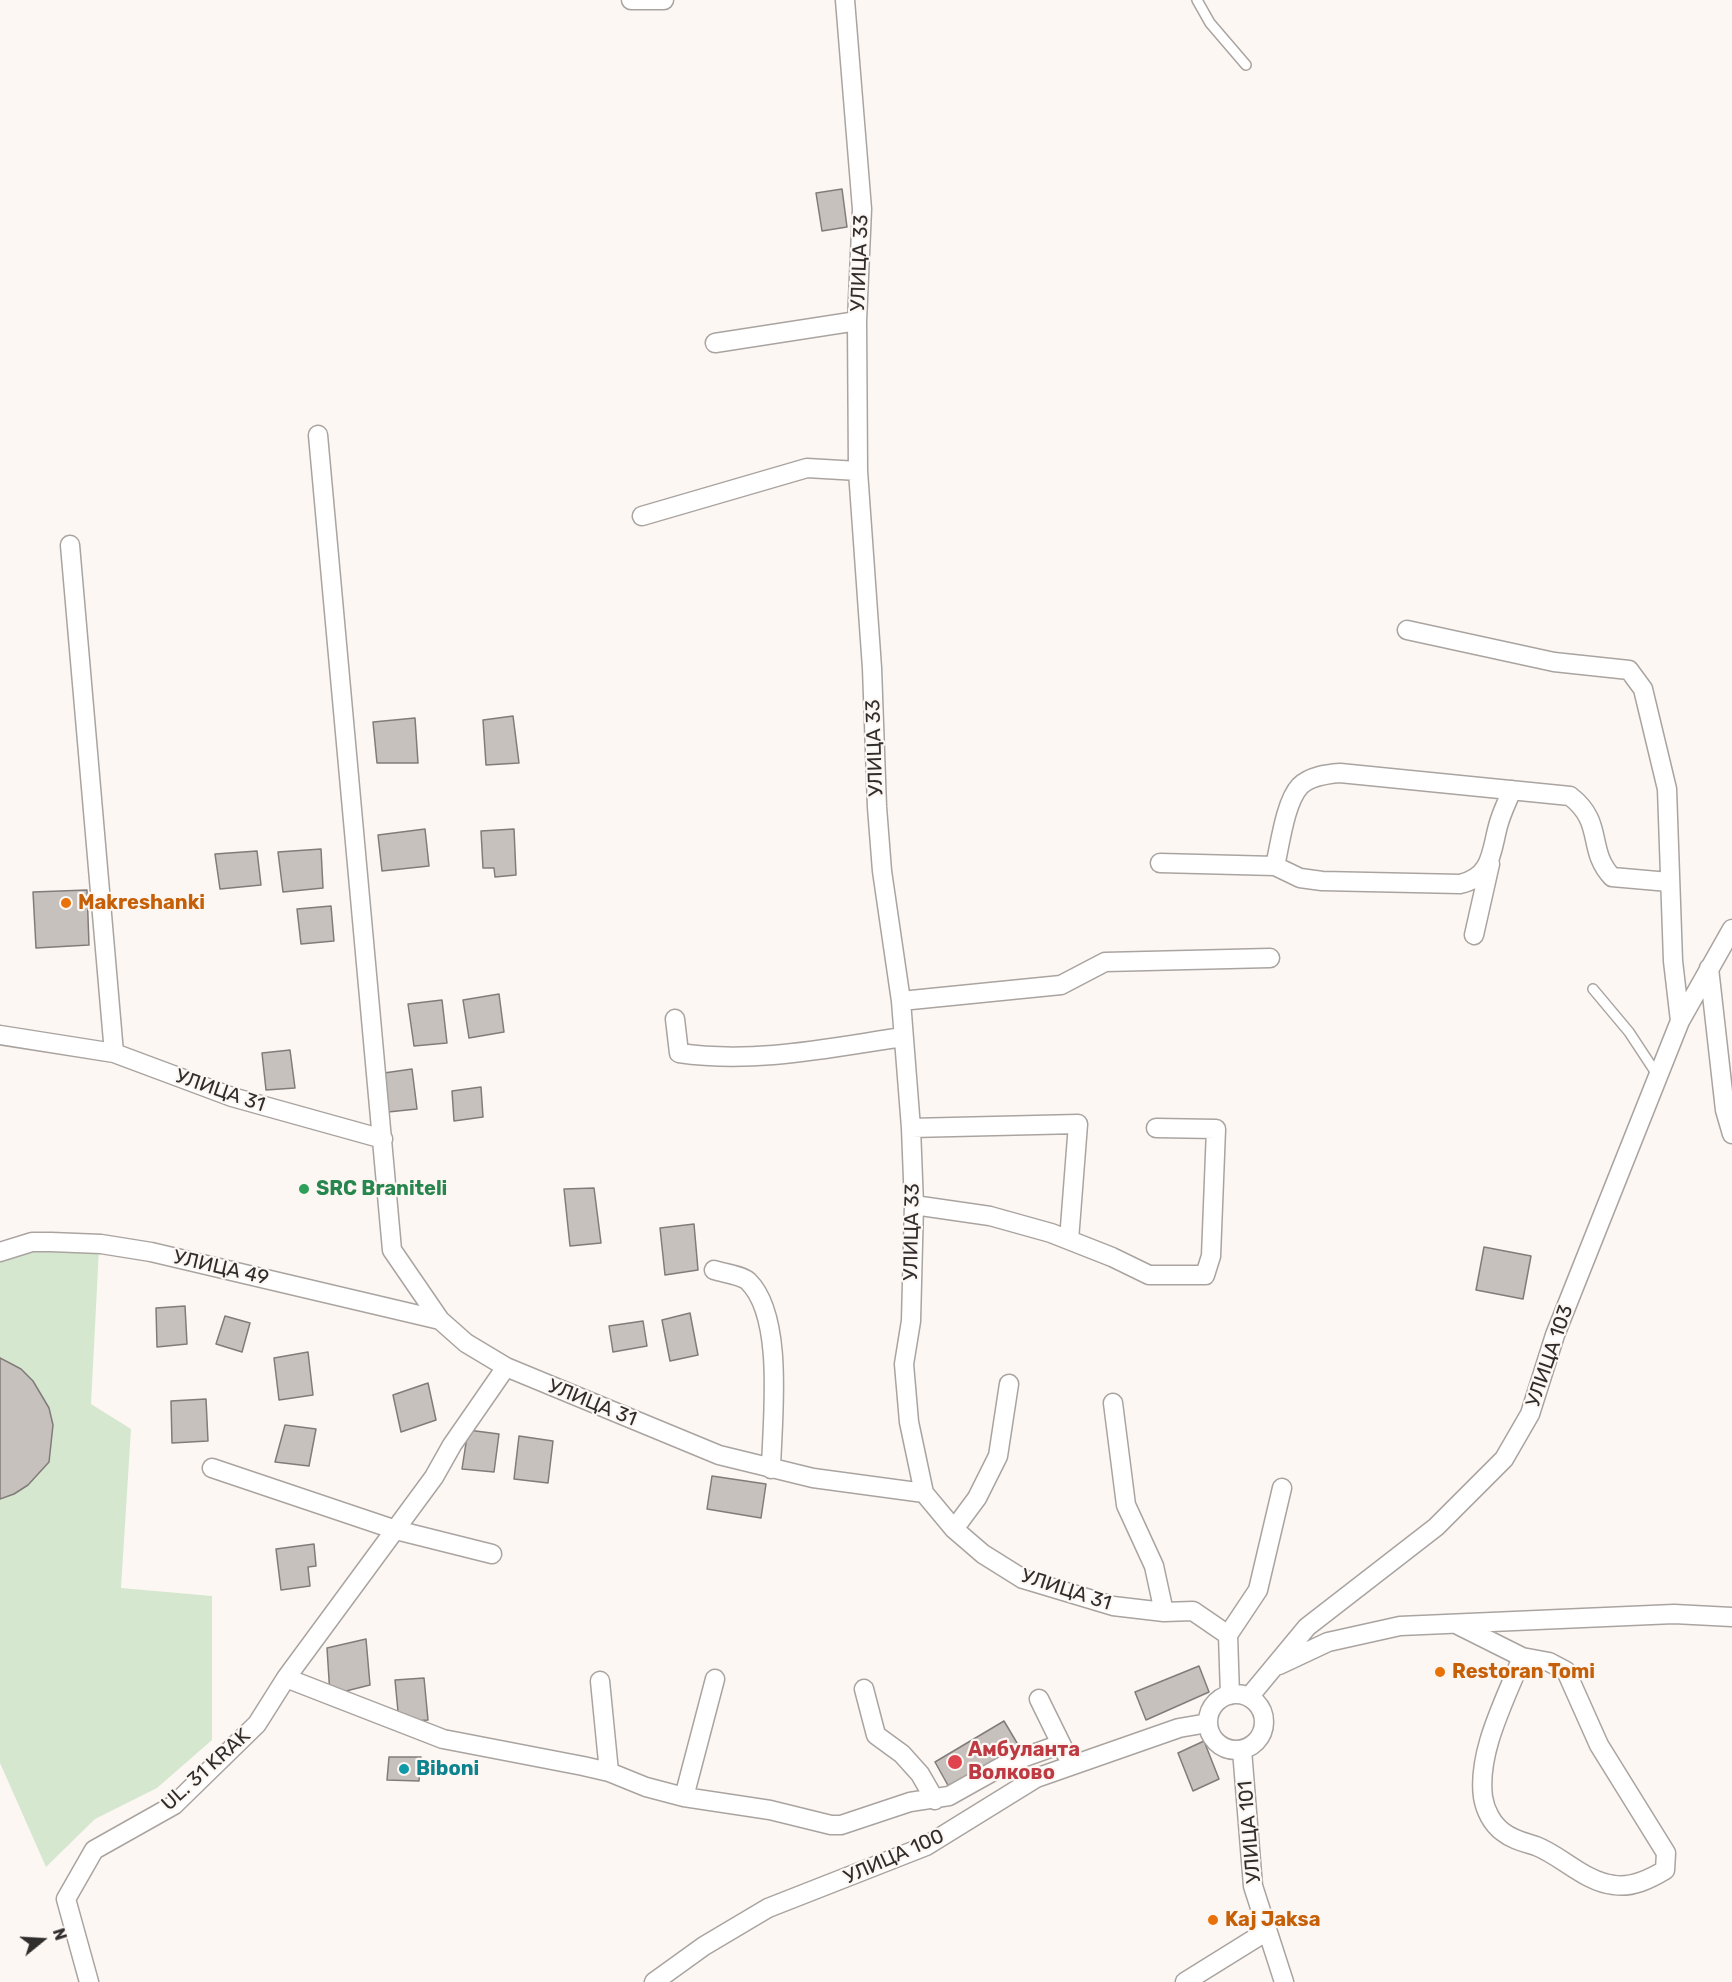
<!DOCTYPE html>
<html>
<head>
<meta charset="utf-8">
<style>
	body { margin:0 }
	#map { position:relative; width:1732px; height:1982px; overflow:hidden; background:#fdf7f4; font-family:Rubik,sans-serif }
	canvas { display:block }
	.north { position:absolute; left:12px; top:1910px; width:60px; height:60px; -webkit-text-stroke:4px #fdf7f4; paint-order:stroke; rotate:72deg; font-size:16px; font-weight:700; line-height:24px; text-align:center; color:#302e2d }
	.north::after { content:''; display:block; margin:auto; width:21px; height:27px; background:#302e2d; clip-path:polygon(50% 0,100% 100%,50% 72%,0 100%) }
</style>
</head>
<body>
<div id="map">
<canvas width="1732" height="1982"></canvas>
<div class="north">N</div>
</div>
<script>
const ctx = document.querySelector('canvas').getContext('2d');
ctx.lineJoin = 'round';
function paint(path, color) {
  ctx.fillStyle = color;
  ctx.fill(path, 'evenodd');
}
function strokePath(path, color, width, dash) {
  ctx.strokeStyle = color;
  ctx.lineWidth = width;
  ctx.lineCap = dash ? 'butt' : 'round';
  ctx.setLineDash(dash || []);
  ctx.stroke(path);
}
function label(font, color, halo, rows, align = 'center') {
  ctx.font = font + ' Rubik,sans-serif';
  ctx.lineWidth = 4.5;
  ctx.setLineDash([]);
  ctx.textBaseline = 'middle';
  ctx.strokeStyle = halo;
  ctx.fillStyle = color;
  for (const [text, x, y, turn = 0] of rows) {
    ctx.save();
    ctx.translate(x, y);
    ctx.rotate((+turn || 0) * Math.PI / 180);
    ctx.textAlign = isNaN(turn) ? turn : align;
    if (halo) ctx.strokeText(text, 0, 0);
    ctx.fillText(text, 0, 0);
    ctx.restore();
  }
}
paint(new Path2D(`
	M32 1242 99 1249 91 1404 131 1429 121 1588 212 1596V1740L157 1788 95 1819 46 1867 0 1763V1261Z`), '#d6e7cf');
const building = new Path2D(`
	M842 189 847 227 822 231 816 193Z
	M513 716 519 763 486 765 483 720Z
	M415 718 418 763H377L373 722Z
	M425 829 429 866 382 871 378 835Z
	M514 829 516 875 495 877 494 868H483L481 831Z
	M321 849 323 888 283 892 278 852Z
	M257 851 261 885 220 889 215 854Z
	M87 890 89 945 36 948 33 892Z
	M331 906 334 941 301 944 297 909Z
	M499 994 504 1032 469 1038 463 1000Z
	M442 1000 447 1043 414 1046 408 1004Z
	M290 1050 295 1088 266 1090 262 1053Z
	M412 1069 417 1109 388 1112 384 1073Z
	M481 1087 483 1117 454 1121 452 1091Z
	M594 1188 601 1243 570 1246 564 1189Z
	M694 1224 698 1270 665 1275 660 1228Z
	M1484 1247 1531 1256 1523 1299 1476 1290Z
	M185 1306 187 1344 157 1347 156 1308Z
	M690 1313 698 1355 670 1361 662 1320Z
	M225 1316 250 1323 242 1352 216 1344Z
	M643 1321 647 1346 613 1352 609 1326Z
	M308 1352 313 1395 279 1400 274 1358Z
	M0 1358 21 1369 33 1381 49 1408 53 1425 49 1462 28 1485 14 1494 0 1499Z
	M428 1383 436 1420 401 1432 393 1395Z
	M206 1399 208 1441 172 1443 171 1401Z
	M285 1425 316 1429 309 1466 275 1462Z
	M468 1430 499 1434 494 1472 462 1469Z
	M519 1436 553 1441 548 1483 514 1479Z
	M712 1476 766 1484 761 1518 707 1509Z
	M314 1544 316 1566 308 1567 310 1586 281 1590 276 1549Z
	M366 1639 370 1685 330 1695 327 1648Z
	M1199 1666 1209 1692 1146 1720 1135 1692Z
	M424 1678 428 1720 399 1722 395 1680Z
	M1004 1721 1020 1748 950 1789 935 1762Z
	M1204 1741 1219 1779 1193 1791 1178 1753Z
	M389 1757H421L419 1781 387 1780Z`);
paint(building, '#c7c1be');
strokePath(building, '#817c79', 1.5);
const lane = new Path2D(`
	M1197 0 1210 23 1246 65
	M1593 989 1629 1032 1658 1076`);
const street = new Path2D(`
	M631 0H664
	M845 0 862 209 857 321 858 471 872 668 877 807 882 871 901 1001 911 1128 914 1205 911 1321 904 1364 909 1422 924 1493
	M715 343 857 321
	M318 435 392 1250 440 1320 466 1343 506 1367 719 1455 813 1478 924 1493 954 1529 983 1554 1023 1579 1113 1606 1164 1612 1193 1611 1228 1635 1230 1695
	M642 516 807 468 858 471
	M70 545 114 1053
	M1407 630 1554 662 1629 670 1643 689 1667 789 1673 961 1680 1021
	M1160 863 1275 866 1300 878 1322 881 1460 884C1492 877 1491 852 1498 826 1501 814 1507 802 1512 790
	M1275 866C1280 845 1285 802 1300 786 1310 776 1327 774 1340 773L1570 796C1605 823 1586 849 1612 877L1669 882
	M1474 935 1490 864
	M1709 968 1725 1110 1732 1134
	M901 1001 1061 985 1105 962 1270 958
	M675 1019 679 1053C755 1064 828 1048 903 1037
	M0 1035 114 1053 232 1097 383 1139
	M911 1128 1078 1124 1069 1240
	M914 1205 990 1216 1051 1233 1112 1257 1149 1275H1205L1211 1256 1216 1129 1156 1128
	M0 1252 32 1242H51L101 1244 151 1252 440 1320
	M714 1270C723 1273 741 1275 748 1281 785 1317 772 1421 771 1469
	M1113 1403 1126 1505 1154 1566 1164 1612
	M212 1468 396 1530 492 1554
	M954 1529 977 1498 998 1456 1009 1384
	M1458 1625 1522 1657C1506 1699 1477 1751 1483 1797 1485 1810 1492 1824 1503 1832 1513 1840 1524 1842 1536 1846 1562 1856 1585 1882 1614 1885 1632 1888 1650 1879 1665 1870L1666 1853 1599 1745 1566 1671 1549 1662 1522 1657
	M1228 1635 1258 1590 1282 1488
	M1279 1665 1328 1642 1400 1626 1674 1614 1732 1617
	M286 1678 443 1739 583 1766 609 1772 646 1787 684 1797 770 1810 831 1825H841L910 1802 949 1796 1008 1763 1061 1744
	M600 1681 609 1772
	M864 1689 876 1735 902 1754 920 1774 935 1800
	M1208 1722a28 28 0 1 1 56 0a28 28 0 1 1-56 0Z
	M1249 1697 1307 1627 1436 1527 1504 1459 1530 1414 1555 1335 1680 1021 1732 929
	M1039 1699 1066 1754
	M1242 1750 1253 1886 1284 1982
	M684 1797 715 1679
	M89 1982 66 1899 94 1850 174 1805 257 1724 286 1678 434 1477 452 1445 506 1367
	M654 1982 704 1946 768 1908 926 1846 1036 1778 1179 1728 1208 1723
	M1185 1982 1267 1931`);
strokePath(lane, '#aaa4a1', 12);
strokePath(street, '#aaa4a1', 21);
strokePath(lane, '#fff', 9);
strokePath(street, '#fff', 18);
for (const [x, y, r, color] of [
	[66,903,6,"#e8710a"],
	[304,1189,6,"#2e9e5b"],
	[1440,1672,6,"#e8710a"],
	[955,1762,8,"#e0444e"],
	[404,1769,6,"#0f9aa8"],
	[1213,1920,6,"#e8710a"]
]) {
  const dot = new Path2D();
  dot.arc(x, y, r, 0, 2 * Math.PI);
  ctx.fillStyle = color;
  ctx.fill(dot);
  strokePath(dot, '#fdf7f4', 2);
}
label('20px', '#302e2d', '#fdf7f4', [
	["УЛИЦА 33",860,263,-88],
	["УЛИЦА 33",875,748,-92],
	["УЛИЦА 31",220,1091,19],
	["УЛИЦА 33",912,1232,-89],
	["УЛИЦА 49",221,1268,13],
	["УЛИЦА 103",1550,1356,-71],
	["УЛИЦА 31",592,1403,22],
	["УЛИЦА 31",1066,1590,18],
	["UL. 31 KRAK",206,1770,-42],
	["УЛИЦА 101",1250,1832,-95],
	["УЛИЦА 100",894,1857,-24]
]);
label('bold 20px', '#c56008', '#fdf7f4', [
	["Makreshanki",78,903],
	["Restoran Tomi",1452,1672],
	["Kaj Jaksa",1225,1920]
], 'left');
label('bold 20px', '#27864d', '#fdf7f4', [
	["SRC Braniteli",316,1189]
], 'left');
label('bold 20px', '#be3a42', '#fdf7f4', [
	["Амбуланта",968,1750],
	["Волково",968,1773]
], 'left');
label('bold 20px', '#0d838f', '#fdf7f4', [
	["Biboni",416,1769]
], 'left');
</script>
</body>
</html>
